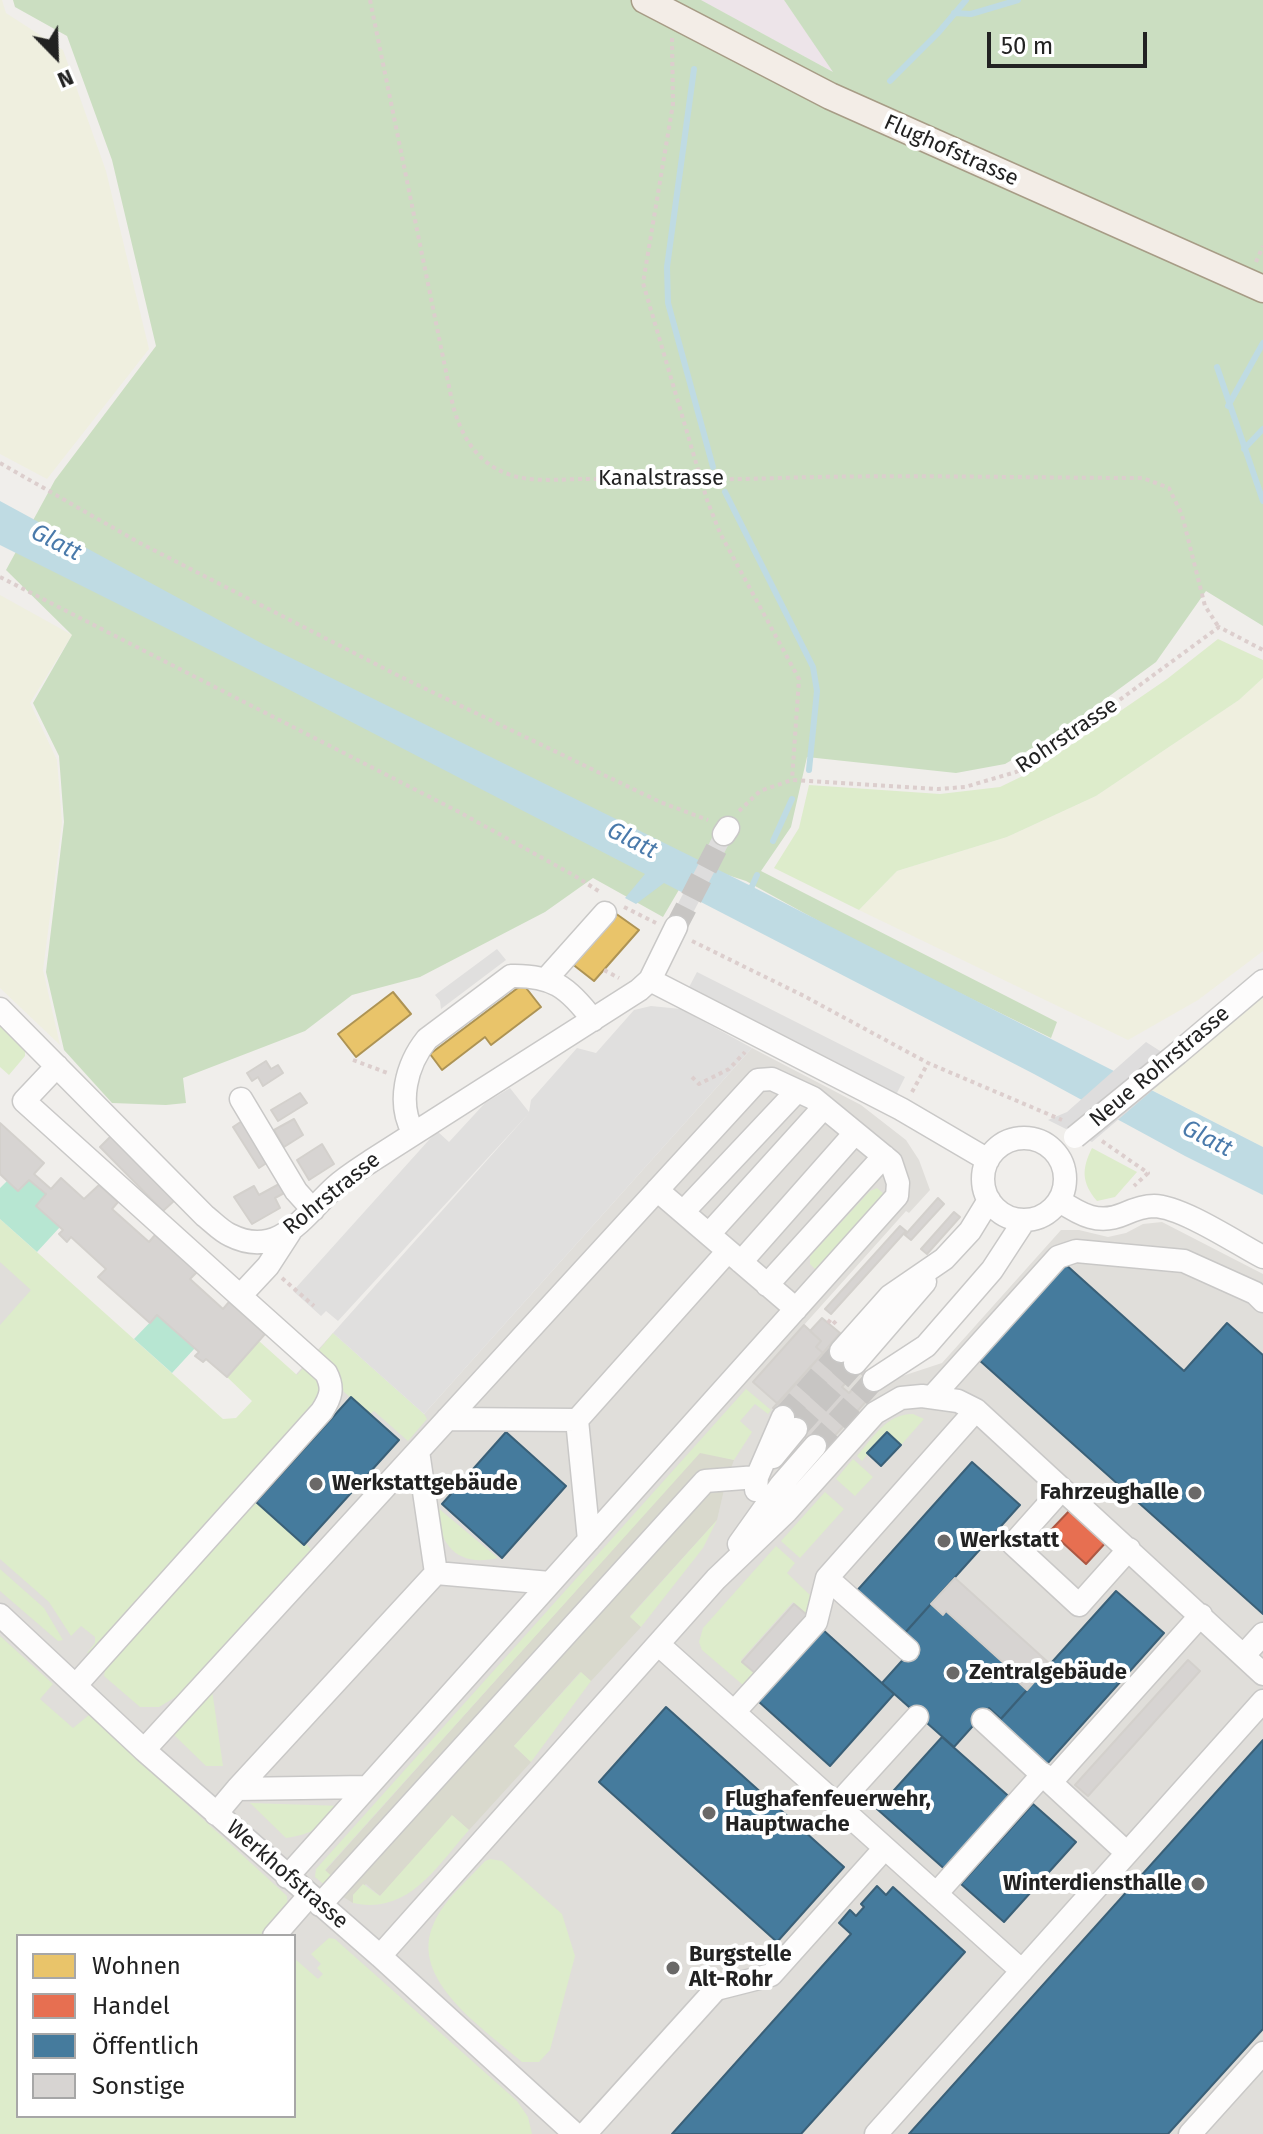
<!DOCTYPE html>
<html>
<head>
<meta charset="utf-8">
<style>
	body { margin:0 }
	#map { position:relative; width:1263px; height:2134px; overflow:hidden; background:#f0eeeb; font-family:"Fira Sans",sans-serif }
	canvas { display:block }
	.legend { position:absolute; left:16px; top:1934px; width:280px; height:184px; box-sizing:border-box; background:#fff; border:2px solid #a7a7a7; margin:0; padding:10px 14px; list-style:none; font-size:24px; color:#222 }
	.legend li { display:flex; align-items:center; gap:16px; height:40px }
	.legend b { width:40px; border:2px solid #a7a7a7 }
	.north { position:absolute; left:16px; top:16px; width:80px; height:80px; -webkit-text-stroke:6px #fff; paint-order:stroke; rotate:157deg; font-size:22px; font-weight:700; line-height:32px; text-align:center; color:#222 }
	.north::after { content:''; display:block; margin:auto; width:28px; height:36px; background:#222; clip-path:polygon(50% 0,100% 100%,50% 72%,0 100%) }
	.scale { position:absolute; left:987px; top:32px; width:160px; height:36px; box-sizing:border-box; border:4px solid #222; border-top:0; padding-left:10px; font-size:24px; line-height:28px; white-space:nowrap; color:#222; -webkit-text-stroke:6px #fff; paint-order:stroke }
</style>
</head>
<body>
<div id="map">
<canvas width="1263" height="2134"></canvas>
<ul class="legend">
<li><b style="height:22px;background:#e9c46a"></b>Wohnen</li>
<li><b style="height:22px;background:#e76f51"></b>Handel</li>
<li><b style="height:22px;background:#457b9d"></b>Öffentlich</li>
<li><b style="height:22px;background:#d7d4d2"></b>Sonstige</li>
</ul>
<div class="north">N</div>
<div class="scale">50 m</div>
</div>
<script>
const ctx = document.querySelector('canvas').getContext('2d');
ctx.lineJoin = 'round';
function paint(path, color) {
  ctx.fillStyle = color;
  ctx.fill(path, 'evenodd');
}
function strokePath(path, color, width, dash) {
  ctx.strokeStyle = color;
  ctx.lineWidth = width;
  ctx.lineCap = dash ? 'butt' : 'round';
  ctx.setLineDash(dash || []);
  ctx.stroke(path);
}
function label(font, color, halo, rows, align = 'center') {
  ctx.font = font + ' "Fira Sans",sans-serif';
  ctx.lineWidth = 8;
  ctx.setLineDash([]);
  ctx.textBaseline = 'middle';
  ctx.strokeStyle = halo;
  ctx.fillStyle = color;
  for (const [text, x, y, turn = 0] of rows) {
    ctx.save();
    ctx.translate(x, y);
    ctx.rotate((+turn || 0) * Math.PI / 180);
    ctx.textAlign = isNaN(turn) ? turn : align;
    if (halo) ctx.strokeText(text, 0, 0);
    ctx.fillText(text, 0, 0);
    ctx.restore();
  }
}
paint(new Path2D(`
	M701 0H784L835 73 709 5Z`), '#ede4e9');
paint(new Path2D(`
	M752 1048 861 1105 906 1140 919 1160 930 1190 909 1213 906 1211 804 1325 821 1341 833 1340 881 1383 942 1363 1061 1230H1079L1108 1237 1126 1233 1143 1224 1162 1222 1263 1274V2134H0V1240L231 1447 333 1333 424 1414ZM18 1936H294V2116H18Z`), '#e0deda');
paint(new Path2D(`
	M700 1452 734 1460 726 1481 717 1520 630 1616 641 1627 591 1681 580 1672 514 1746 531 1762 469 1830 453 1816 380 1896 366 1884 353 1895V1903L326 1886 325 1871Z`), '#d9d9cd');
paint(new Path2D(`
	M0 0H2L6 13 63 50 106 171 149 349 47 479 0 454Z
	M0 595 72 635 30 703 57 760 62 823 43 970 60 1045 0 988Z
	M1263 678V951L1198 1000 1128 1040 859 910 897 871 1007 837 1096 796 1239 700Z
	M1263 997V1147L1152 1090Z`), '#efefdf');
paint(new Path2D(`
	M1218 639 1263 660V678L1239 700 1096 796 1007 837 897 871 859 910 774 868 799 828 809 785 940 794 1000 787 1033 771 1167 679Z
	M0 1023 25 1047V1056L9 1075 0 1067Z
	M1092 1148 1137 1172 1115 1197 1097 1201C1082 1183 1081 1170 1092 1148Z
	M877 1188 884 1194V1202L824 1270H816L810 1264V1256L870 1191Z
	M0 1219 223 1419 236 1418 252 1401 227 1377 259 1341 297 1375 307 1364 320 1379 323 1395 94 1654 87 1653 95 1643V1637L81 1626 71 1636 49 1602 0 1559V1325L31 1290 0 1262Z
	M333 1333 424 1414 427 1419 408 1441 374 1411 370 1414 344 1392 337 1372 315 1355Z
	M746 1389 771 1410 768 1414 755 1404 740 1421 752 1432 734 1460 700 1453 325 1870 339 1883 326 1886 315 1877 316 1869Z
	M913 1414 924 1419 901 1445 886 1432 862 1461 857 1456C873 1438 886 1414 913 1414Z
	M853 1459 873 1477 855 1496 836 1479Z
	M825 1492 844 1509 800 1558 781 1541Z
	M254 1500 304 1545 306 1544 311 1549 179 1695 159 1707H140L104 1676 106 1665Z
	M438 1508 498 1558C459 1567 438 1547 438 1508Z
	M717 1520 703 1548 641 1627 630 1617Z
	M776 1546 795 1563 787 1573 812 1597 814 1614H806L793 1602 741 1660 754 1673 755 1680 743 1685 702 1650 699 1642 703 1628Z
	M0 1569 44 1608 63 1640 58 1641 0 1591Z
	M0 1636 53 1684 40 1699 73 1728 89 1715 287 1896 288 1908 262 1936H18V2116H294V1958L318 1979 323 1974 317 1968 321 1964 311 1954 329 1938 335 1939 517 2101 528 2117 532 2134H0Z
	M581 1672 591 1681 531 1762 514 1746Z
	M212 1690 223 1766H206L172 1733Z
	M250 1803 342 1806C325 1826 313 1834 286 1838Z
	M452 1815 469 1830C436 1867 409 1915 353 1903V1895L363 1884 380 1896Z
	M490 1859 502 1861 562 1914 575 1956 550 2050 539 2062H522C485 2029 407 1980 434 1923 444 1900 468 1880 485 1861Z`), '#ddeccb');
paint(new Path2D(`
	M13 0H701L833 72 784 0H1263V626L1206 591 1156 662 1063 730 1005 764 956 773 807 757 791 827 761 871 1057 1022 1051 1038 862 945 746 881 694 864 663 917 593 878 545 912 420 977 352 995 305 1031 183 1078 186 1103 166 1105 112 1103 64 1050 46 972 64 822 59 756 33 703 72 635 6 570 55 480 156 346 112 160 67 36 15 7Z`), '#cbdec1');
paint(new Path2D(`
	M29 1180 46 1194 36 1206 60 1227 37 1252 0 1219V1188L7 1181 19 1191Z
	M157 1315 195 1348 172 1373 134 1339Z`), '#b7e6d2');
paint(new Path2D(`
	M497 949 506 960 441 1009 440 1001 435 995Z
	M697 972 905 1077 895 1097 687 991Z
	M651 1006 681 1009 752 1048 424 1414 333 1333 530 1112 338 1321 326 1311 321 1316 293 1291 437 1131 449 1142 485 1103 510 1088 529 1112 531 1100 577 1048 596 1053 634 1010Z`), '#e0dfde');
paint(new Path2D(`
	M0 501 263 644 749 885 1263 1147V1195L1185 1156 1034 1074 664 883 636 904 625 898 645 874 284 687 0 545Z`), '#bfdbe3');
paint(new Path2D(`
	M716 830 732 838 683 932 668 923Z
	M1146 1042 1182 1065 1092 1142 1048 1120 1067 1112Z`), '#dedddd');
const homes = new Path2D(`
	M615 913 639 930 594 981 571 963Z
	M523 984 541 1007 491 1045 485 1037 442 1070 430 1054Z
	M393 992 411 1014 356 1057 338 1034Z`);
paint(homes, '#e9c46a');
strokePath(homes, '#ad9354', 2);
const shops = new Path2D(`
	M1072 1508 1108 1540 1086 1564 1050 1531Z`);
paint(shops, '#e76f51');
strokePath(shops, '#ac5843', 2);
const public = new Path2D(`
	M1064 1263 1184 1371 1227 1323 1263 1355V1614L978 1359Z
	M351 1397 399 1440 304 1545 256 1502Z
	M506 1432 566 1486 502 1558 442 1504Z
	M887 1432 901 1445 881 1466 867 1453Z
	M972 1462 1020 1505 902 1636 854 1594Z
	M1116 1591 1164 1633 1046 1765 998 1722Z
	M931 1604 943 1615 946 1611 1018 1676 1015 1679 1027 1690 1001 1719 989 1708 954 1747 882 1683 917 1644 905 1633Z
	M822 1629 894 1694 830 1766 758 1701Z
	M666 1707 844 1867 777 1942 599 1782Z
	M942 1737 1014 1801 949 1873 877 1809Z
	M1263 1740V2029L1168 2134H909Z
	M1033 1804 1076 1842 1004 1922 961 1884Z
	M877 1886 886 1895 893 1887 965 1952 801 2134H672L851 1934 839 1923 850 1910 856 1916 864 1907 861 1904Z`);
paint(public, '#457b9d');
strokePath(public, '#3a6078', 2);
strokePath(new Path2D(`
	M954 13 971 14 1018 0
	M694 69 667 267 668 303 713 467
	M890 81 938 33 966 0
	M1217 367 1263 501
	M1228 406 1263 343
	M1244 449 1263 429
	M725 492 813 667 817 691 809 770
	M773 841 792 799
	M749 893 757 875`), '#bfdbe3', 6);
const building = new Path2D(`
	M266 1061 271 1069 278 1065 283 1073 263 1086 258 1077 252 1081 247 1073Z
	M300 1093 307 1103 278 1121 271 1110Z
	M294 1119 303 1135 284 1147 274 1130Z
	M242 1121 268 1162 259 1168 233 1127Z
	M0 1123 44 1163 34 1174 51 1189 61 1178 84 1199 99 1185 118 1202 112 1209 149 1242 155 1235 197 1272 190 1279 223 1309 229 1302 265 1334 227 1377 206 1359 203 1362 195 1356 199 1352 157 1315 150 1323 98 1277 106 1269 71 1237 67 1242 59 1234 63 1230 36 1206 46 1194 29 1180 18 1191 0 1174Z
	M112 1135 175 1200 163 1211 100 1147Z
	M322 1144 334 1164 309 1180 297 1160Z
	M281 1183 286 1192 275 1198 280 1208 252 1224 234 1197 254 1186 259 1195Z
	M938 1198 944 1204 911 1240 905 1235Z
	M954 1212 960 1217 927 1254 921 1249Z
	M900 1226 906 1231 831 1314 825 1309Z
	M822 1318 840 1333 823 1353 816 1347 821 1341 810 1331Z
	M804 1325 821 1341 816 1347 823 1353 778 1404 753 1382Z
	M832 1343 880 1386 821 1451 773 1408Z
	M857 1370 864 1376 849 1393 842 1387Z
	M955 1578 1050 1664 1027 1690 1015 1679 1018 1676 946 1611 943 1615 931 1604Z
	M794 1604 807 1615 755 1673 742 1662Z
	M1188 1660 1200 1671 1088 1796 1075 1785Z`);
paint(building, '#d7d4d2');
strokePath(building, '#d3d0cc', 2);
strokePath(new Path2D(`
	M676 927 724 834
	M783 1417 841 1351
	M796 1429 855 1363
	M815 1446 874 1380`), '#c7c5c3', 22, [22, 11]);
const minor = new Path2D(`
	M724 834 728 828
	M547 978 605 913
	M650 980 901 1109 988 1160
	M0 1009 205 1216C213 1222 221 1231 230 1235 279 1260 305 1214 335 1187 346 1177 359 1169 371 1161L639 990 650 980 676 927
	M1178 1053 1263 981
	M57 1066 24 1101 240 1296
	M241 1099 296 1191 313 1210
	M413 1132C397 1103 406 1065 427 1039L511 976C552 975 568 987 593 1020
	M983 1179a41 41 0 1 1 82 0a41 41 0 1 1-82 0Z
	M657 1190 796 1309
	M1060 1201C1081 1215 1099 1225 1124 1214 1133 1210 1144 1206 1154 1206 1183 1207 1236 1243 1263 1257
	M683 1212 797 1091
	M709 1234 824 1107
	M741 1262 855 1133
	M767 1285 884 1156
	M841 1351 890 1296 944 1259 970 1231 989 1200
	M855 1363 925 1282
	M874 1380 926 1346 992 1270 1024 1221
	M933 1396 1058 1257 1076 1251 1184 1261 1255 1293 1263 1301
	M447 1419 577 1420 728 1251
	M577 1420 589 1540
	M418 1451 436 1573 550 1583
	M773 1457 796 1429
	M1062 1489 1013 1544 1079 1605 1129 1549
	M756 1490 757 1477 783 1417
	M739 1544 781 1485 815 1446
	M827 1578 908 1650
	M0 1615 144 1750 380 1956 575 2134
	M658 1644 1022 1971
	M1244 1655 1263 1634
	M76 1685 322 1411C331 1397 334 1388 326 1373L240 1296 268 1266 290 1232
	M734 1712 816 1622 827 1578 976 1410
	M983 1720 1127 1853
	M144 1750 758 1080 772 1079 813 1098 891 1162 898 1183 897 1196 287 1877
	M1051 1782 1201 1615
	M237 1789 367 1787
	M837 1805 917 1717
	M216 1814 237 1789 436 1573
	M936 1894 1043 1774
	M320 1905 705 1481 757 1477
	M274 1936 309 1896
	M380 1956 716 1579 787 1511 875 1413 901 1398 922 1396 958 1401 976 1410 1263 1674
	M585 2134 716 1989 771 1975 885 1848
	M876 2134 1263 1701
	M1190 2134 1263 2053`);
const major = new Path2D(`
	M645 0 830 96 1263 289`);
strokePath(minor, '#c9c8c7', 25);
strokePath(major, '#a79c86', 29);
strokePath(new Path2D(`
	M370 0 453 406C462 437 477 463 508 474 531 483 561 479 586 479 651 480 715 480 780 478 901 474 1022 478 1143 478L1169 488 1182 515 1205 606 1218 626
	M672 38 673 104 643 283 707 500 720 533 799 679 792 780
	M1256 262 1263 246
	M0 463 138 542 397 675 660 802 708 820
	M0 577 461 813 575 876 600 892
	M739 811 760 791 792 780 938 789 965 787 1016 772 1039 759 1219 627 1263 650
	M624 907 656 923
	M692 941 804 996 928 1063 1062 1120
	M604 970 619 978
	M353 1060 390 1074
	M692 1077 699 1084 729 1069 745 1052
	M912 1092 928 1063
	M1102 1141 1148 1173 1134 1186
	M282 1278 314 1306
	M828 1323 831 1319 836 1324`), '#dccecd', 4, [4, 4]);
strokePath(minor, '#fdfcfc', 22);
strokePath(major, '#f3ede7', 26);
const minorBridge = new Path2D(`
	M1075 1137 1178 1053`);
strokePath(minorBridge, '#c9c8c7', 25, []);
strokePath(minorBridge, '#fdfcfc', 22);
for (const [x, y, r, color] of [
	[316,1484,8,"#6a6968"],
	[1195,1493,8,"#6a6968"],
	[944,1541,8,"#6a6968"],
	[953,1673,8,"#6a6968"],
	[709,1813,8,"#6a6968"],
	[1198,1884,8,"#6a6968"],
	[673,1968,8,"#6a6968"]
]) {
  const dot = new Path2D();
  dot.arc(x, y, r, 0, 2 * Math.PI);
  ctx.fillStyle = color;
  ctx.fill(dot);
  strokePath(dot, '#fff', 3);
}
label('22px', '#222', '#fff', [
	["Flughofstrasse",951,151,24],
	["Kanalstrasse",661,479],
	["Rohrstrasse",1067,736,-34],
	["Neue Rohrstrasse",1160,1067,-40],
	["Rohrstrasse",332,1194,-39],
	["Werkhofstrasse",287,1875,41]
]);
label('bold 22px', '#222', '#fff', [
	["Werkstattgebäude",332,1484],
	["Fahrzeughalle",1179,1493,"right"],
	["Werkstatt",960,1541],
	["Zentralgebäude",969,1673],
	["Flughafenfeuerwehr,",725,1800],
	["Hauptwache",725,1825],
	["Winterdiensthalle",1182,1884,"right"],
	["Burgstelle",689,1955],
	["Alt-Rohr",689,1980]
], 'left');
label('italic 24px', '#4a7aab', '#fff', [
	["Glatt",56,543,27],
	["Glatt",632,841,27],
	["Glatt",1207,1139,27]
]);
</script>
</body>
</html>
